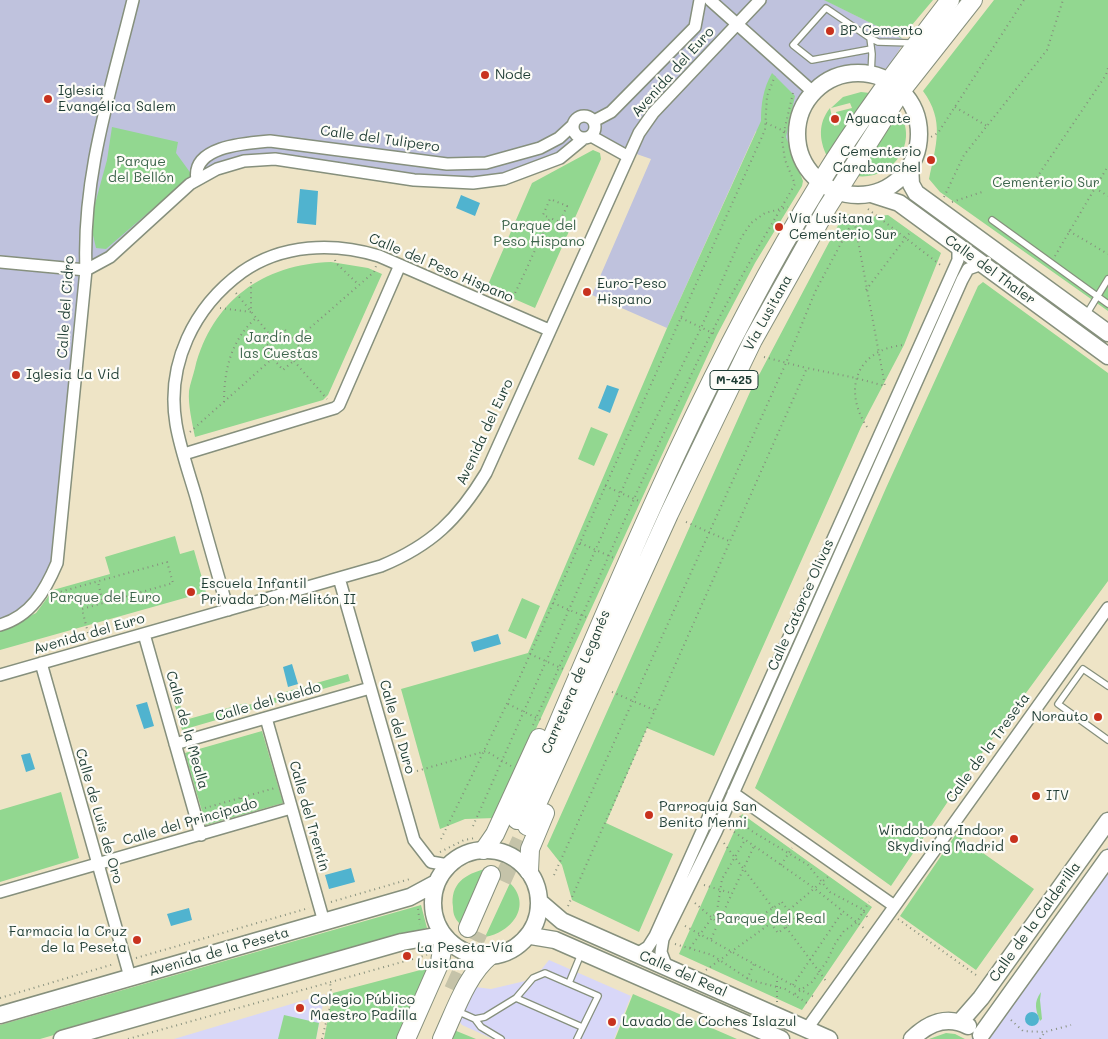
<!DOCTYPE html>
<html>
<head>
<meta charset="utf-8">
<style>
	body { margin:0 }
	canvas { display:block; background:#eee4c6 }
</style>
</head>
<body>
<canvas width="1108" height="1039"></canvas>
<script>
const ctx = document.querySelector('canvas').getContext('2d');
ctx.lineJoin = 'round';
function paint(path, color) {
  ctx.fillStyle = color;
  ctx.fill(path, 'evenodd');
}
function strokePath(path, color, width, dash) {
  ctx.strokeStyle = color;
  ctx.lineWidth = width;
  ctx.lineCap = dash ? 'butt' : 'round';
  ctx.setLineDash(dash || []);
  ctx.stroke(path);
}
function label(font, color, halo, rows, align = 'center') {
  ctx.font = font + ' Mali,sans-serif';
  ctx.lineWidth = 4.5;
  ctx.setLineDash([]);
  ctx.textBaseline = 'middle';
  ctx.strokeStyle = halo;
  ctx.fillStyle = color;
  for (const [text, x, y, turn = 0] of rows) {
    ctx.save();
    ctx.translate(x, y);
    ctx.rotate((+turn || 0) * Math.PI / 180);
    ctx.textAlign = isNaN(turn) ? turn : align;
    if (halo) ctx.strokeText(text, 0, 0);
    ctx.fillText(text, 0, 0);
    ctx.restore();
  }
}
paint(new Path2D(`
	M1108 847V1039H971Z
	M549 960 631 996 614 1039H493L462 1025 459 1021 475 987 491 989 525 981 541 970Z
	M325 994 316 1039H174Z`), '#d8d7f8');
paint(new Path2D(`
	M0 0H825L905 40 888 69 863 65 839 68 817 79 799 102 786 149 756 131 667 328 592 295 651 159 599 141 590 142 560 158 473 183 275 159 217 169 86 270 57 563 47 587 0 625Z`), '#bfc2dd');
paint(new Path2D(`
	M824 0H933L901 38Z
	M994 0H1108V311L940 192 929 179C936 145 945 121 923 91Z
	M772 73 795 96 786 137 803 181 802 186 755 263 717 335 495 818 465 819 440 829 401 689 528 653 667 328 761 121C761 104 763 89 772 73Z
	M861 92 870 93 827 156C819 140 818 123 830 108L834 126 839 125 836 112 852 108 850 103 831 108 843 97Z
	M899 112C920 144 891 181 856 176Z
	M112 127 178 142 176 153 192 175 106 249 96 248 90 222 107 160Z
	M593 150 600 153 601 159 535 308 487 287 532 183Z
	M844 214 869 217 888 215 941 253 904 345 861 427 714 756 647 728 606 823 673 854 639 932 572 900 562 865 547 846 750 392Z
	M331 262 368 268 382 274 328 395 323 400 195 437C192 422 188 405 189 391 190 384 193 376 195 368 212 301 263 264 331 262Z
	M983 282 1108 373V581L963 779 891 886 755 788 886 488 978 286Z
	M591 427 608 434 594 466 578 459Z
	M175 536 180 554 194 550 206 592 0 650V631L36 613 53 590 110 574 105 557Z
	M522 598 540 606 526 639 508 631Z
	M348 674 350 681 182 730 173 699 178 698 185 720 246 703 248 705 285 695V692Z
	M262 731 283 803 206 825 185 753Z
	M61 792 79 858 0 882V810Z
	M742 814 872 907 802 1010 679 954Z
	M956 834 1034 889 976 970 900 916Z
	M485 869 460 924C455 919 453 914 453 907 450 884 465 874 485 869Z
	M510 883C533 906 511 933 485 937Z
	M421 905 427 928 40 1039H0V1025Z
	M428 968 399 1039H324L333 993Z
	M1041 992 1040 1000 1042 1019 1040 1021C1036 1010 1033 1003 1041 992Z
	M633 994 737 1039H615Z
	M284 1015 319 1023 316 1039H278Z
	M454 1030 476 1039H450Z
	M946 1033 955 1034 965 1039H929Z`), '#92d790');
paint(new Path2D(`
	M300 189 318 191 316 225 297 223Z
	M461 195 480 203 475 216 456 208Z
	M607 385 619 389 610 413 598 408Z
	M498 634 501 644 474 652 471 642Z
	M292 664 298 684 288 687 283 667Z
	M147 702 154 726 144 729 136 705Z
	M30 753 35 769 26 772 21 755Z
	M351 868 355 882 329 889 325 875Z
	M189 908 192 920 171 926 167 914Z
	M1025 1019a7 7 0 1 1 14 0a7 7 0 1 1-14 0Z`), '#50b3cf');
strokePath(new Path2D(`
	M502 881 527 826
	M453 990 479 932`), '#c5c3a9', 18, [18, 9]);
const lane = new Path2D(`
	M870 38 878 42 912 43
	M871 75 872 54 870 38 826 8 793 45 812 60 871 49
	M992 220 1108 304
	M1086 315 1108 279
	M1108 686 1083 669 1058 704 1108 740
	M569 983 581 954
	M516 998 582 1027
	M457 1011 475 1019 485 1017 516 998 533 978 545 973 598 996 577 1039
	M475 1019 481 1027 501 1039`);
const street = new Path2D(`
	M710 0 813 92
	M573 127a11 11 0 1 1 22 0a11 11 0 1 1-22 0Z
	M594 121 611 112 695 27 700 0
	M591 136 627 156
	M197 180C191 146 246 143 270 141L447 164 486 163 540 148 559 138 572 126
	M0 262 86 270 110 257 190 184 217 169 244 161 275 159 414 180 473 183 504 179 560 158 583 139
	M184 454 335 408 339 405 400 265
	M339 578 414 840 431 862 448 865
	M228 610C217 572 206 534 196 497 189 473 180 448 176 424 166 364 194 307 242 272 282 244 333 242 379 256L549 330
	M0 625C31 616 45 591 57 563L86 270C82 176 111 90 133 0
	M144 634 201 835
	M41 663 130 977
	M0 675 381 566C432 545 458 519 486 473L639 133 653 113 760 0
	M266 718 324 922
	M175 744 370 688
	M733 793 893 905
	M0 892 291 808
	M637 954 648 947 655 936 958 260V246
	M667 968 661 952 663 939 716 832 962 280 968 269 982 264
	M806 1030 1108 608`);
const secondary = new Path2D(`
	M797 134a61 61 0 1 1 122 0a61 61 0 1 1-122 0Z
	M910 166 911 184 916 193 1108 333
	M871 194 899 203 1108 356
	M433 903a53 53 0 1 1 106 0a53 53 0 1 1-106 0Z
	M541 903 562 921 829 1039
	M531 936 555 940 781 1039
	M0 1015 410 897 436 883
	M960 1022 981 998 1108 821
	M981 1035 1108 858
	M62 1039 402 942 441 935
	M912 1039C928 1023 947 1015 968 1026`);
const primary = new Path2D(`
	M517 820C608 607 698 381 820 183 859 119 905 59 950 0
	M527 826 669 514 753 340 827 208 902 90 973 0
	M484 850 495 834 539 738
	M529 871 530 849 545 813
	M468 928 491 875
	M406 1039 440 962 444 938
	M442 1039C455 1011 467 974 491 955`);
strokePath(lane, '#86907d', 8);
strokePath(street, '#86907d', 14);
strokePath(secondary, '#86907d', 19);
strokePath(primary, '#86907d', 20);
strokePath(new Path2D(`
	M955 107 987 126
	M766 123 786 132
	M918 144 938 133 1024 0
	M1031 186 1106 75 1108 68
	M1095 188 1108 196
	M944 197 964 155 1047 50 1063 0
	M952 202 985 191
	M868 209 943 267
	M840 213 854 219
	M560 222 575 230
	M1069 231 1108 254
	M1055 256 1108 166
	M335 260 336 263 359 285
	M866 290 911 231
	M236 293 274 340
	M511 302 550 218 560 222 567 206 550 199 543 215 550 218
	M220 308 251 312V279
	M681 318 717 335
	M285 330 304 352 283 370 264 348Z
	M295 341 374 272 376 266
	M764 357 807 368
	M294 361 327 399
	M224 402C224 370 231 340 256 318
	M867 427C842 389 857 349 904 345
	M190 432 273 358
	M605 486 639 501
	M686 522 729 541
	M580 543 614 558
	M56 593 167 562 173 583 103 603
	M553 603 586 617
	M88 633 82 609 103 603 98 582
	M530 654 563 669
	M612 692 654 710
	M508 704 541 720
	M533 725C594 592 650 457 715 326 740 277 768 231 795 184L785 160 782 140 793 93
	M417 771 486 751 511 766
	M241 798 245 810
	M205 808 275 788
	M739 811 742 822 750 830 808 865 830 892 862 909 869 920
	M473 826 638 454 701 328 741 238 751 223 765 213 788 207
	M730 829 814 888 865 929
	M441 839 519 679 765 130 767 96 775 76
	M724 843 773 908
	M440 852 464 840 475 838
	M781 865 792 848
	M554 875 786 363 815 292 854 219
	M704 885 731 893
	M331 902 410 879
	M782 902 795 920 778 933 764 914Z
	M695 903 718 923
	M568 906 807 368 856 378 885 386 854 219
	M418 909 420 924
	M789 910 830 875
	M898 919 976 975
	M685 926 816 998
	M786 927 826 981
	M711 939 754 846
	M675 944 712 955 750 980 785 989 810 1005
	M690 948 717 911 722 879 745 840
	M136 958 309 908
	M706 970 771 923
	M747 979 754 964
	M793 985 843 911
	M795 994 812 982 827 961 836 942 844 931 857 922 869 902
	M0 998 114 964
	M777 1002V977
	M1011 1020 1023 1031 1045 1032
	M128 1039 427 955
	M322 1039 332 998 330 982
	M1040 1039 1045 1032 1071 1025`), '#86907d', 2, [1, 4]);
strokePath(lane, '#fff', 5.5);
strokePath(street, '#fff', 11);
strokePath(secondary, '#fff', 16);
strokePath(primary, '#fff', 18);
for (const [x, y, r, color] of [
	[830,31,5,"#c8321e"],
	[485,75,5,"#c8321e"],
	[48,99,5,"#c8321e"],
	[835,119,5,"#c8321e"],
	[931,160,5,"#c8321e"],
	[779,227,5,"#c8321e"],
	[587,292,5,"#c8321e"],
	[16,375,5,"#c8321e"],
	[191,592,5,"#c8321e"],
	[1098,717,5,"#c8321e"],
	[1036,796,5,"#c8321e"],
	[649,815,5,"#c8321e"],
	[1014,839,5,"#c8321e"],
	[137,940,5,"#c8321e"],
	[407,956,5,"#c8321e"],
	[300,1008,5,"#c8321e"],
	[612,1022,5,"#c8321e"]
]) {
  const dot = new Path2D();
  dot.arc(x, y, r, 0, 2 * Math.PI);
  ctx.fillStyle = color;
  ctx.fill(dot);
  strokePath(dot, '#fdfcf7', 2);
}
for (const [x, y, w] of [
	[734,380,48]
]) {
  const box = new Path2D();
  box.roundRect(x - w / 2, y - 9.5, w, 19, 4);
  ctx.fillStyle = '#fdfcf7';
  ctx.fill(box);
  strokePath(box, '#1f3d34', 1);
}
label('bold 12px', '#1f3d34', null, [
	["M-425",734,380]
]);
label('14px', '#1f3d34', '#fdfcf7', [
	["BP Cemento",840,31],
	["Node",495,75],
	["Iglesia",58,91],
	["Evangélica Salem",58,107],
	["Aguacate",845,119],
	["Cementerio",921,152,"right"],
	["Carabanchel",921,168,"right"],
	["Vía Lusitana -",789,219],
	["Cementerio Sur",789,235],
	["Euro-Peso",597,284],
	["Hispano",597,300],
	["Iglesia La Vid",26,375],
	["Escuela Infantil",201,584],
	["Privada Don Melitón II",201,600],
	["Norauto",1088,717,"right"],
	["ITV",1046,796],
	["Parroquia San",659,807],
	["Benito Menni",659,823],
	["Windobona Indoor",1004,831,"right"],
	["Skydiving Madrid",1004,847,"right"],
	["Farmacia la Cruz",127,932,"right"],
	["de la Peseta",127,948,"right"],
	["La Peseta-Vía",417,948],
	["Lusitana",417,964],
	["Colegio Público",310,1000],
	["Maestro Padilla",310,1016],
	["Lavado de Coches Islazul",622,1022]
], 'left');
label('14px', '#1f3d34', '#fdfcf7', [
	["Avenida del Euro",673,72,-48],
	["Calle del Tulipero",380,139,8],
	["Calle del Peso Hispano",441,268,23],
	["Calle del Thaler",990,270,36],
	["Calle del Cidro",66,307,-86],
	["Vía Lusitana",768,313,-61],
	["Avenida del Euro",485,432,-65],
	["Calle Catorce Olivas",801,605,-66],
	["Avenida del Euro",89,634,-16],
	["Carretera de Leganés",576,682,-67],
	["Calle del Sueldo",268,702,-16],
	["Calle del Duro",397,727,74],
	["Calle de la Mealla",187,730,74],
	["Calle de la Treseta",988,748,-54],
	["Calle de Luis de Oro",99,816,74],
	["Calle del Trentín",309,816,74],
	["Calle del Principado",190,822,-16],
	["Calle de la Calderilla",1035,922,-54],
	["Avenida de la Peseta",219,952,-16],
	["Calle del Real",683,974,24]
]);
label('14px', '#3c644b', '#fdfcf7', [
	["Parque",141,162],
	["del Bellón",141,178],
	["Cementerio Sur",1046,183],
	["Parque del",539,226],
	["Peso Hispano",539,242],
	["Jardín de",279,338],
	["las Cuestas",279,354],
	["Parque del Euro",105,598],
	["Parque del Real",771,919]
]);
</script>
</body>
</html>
